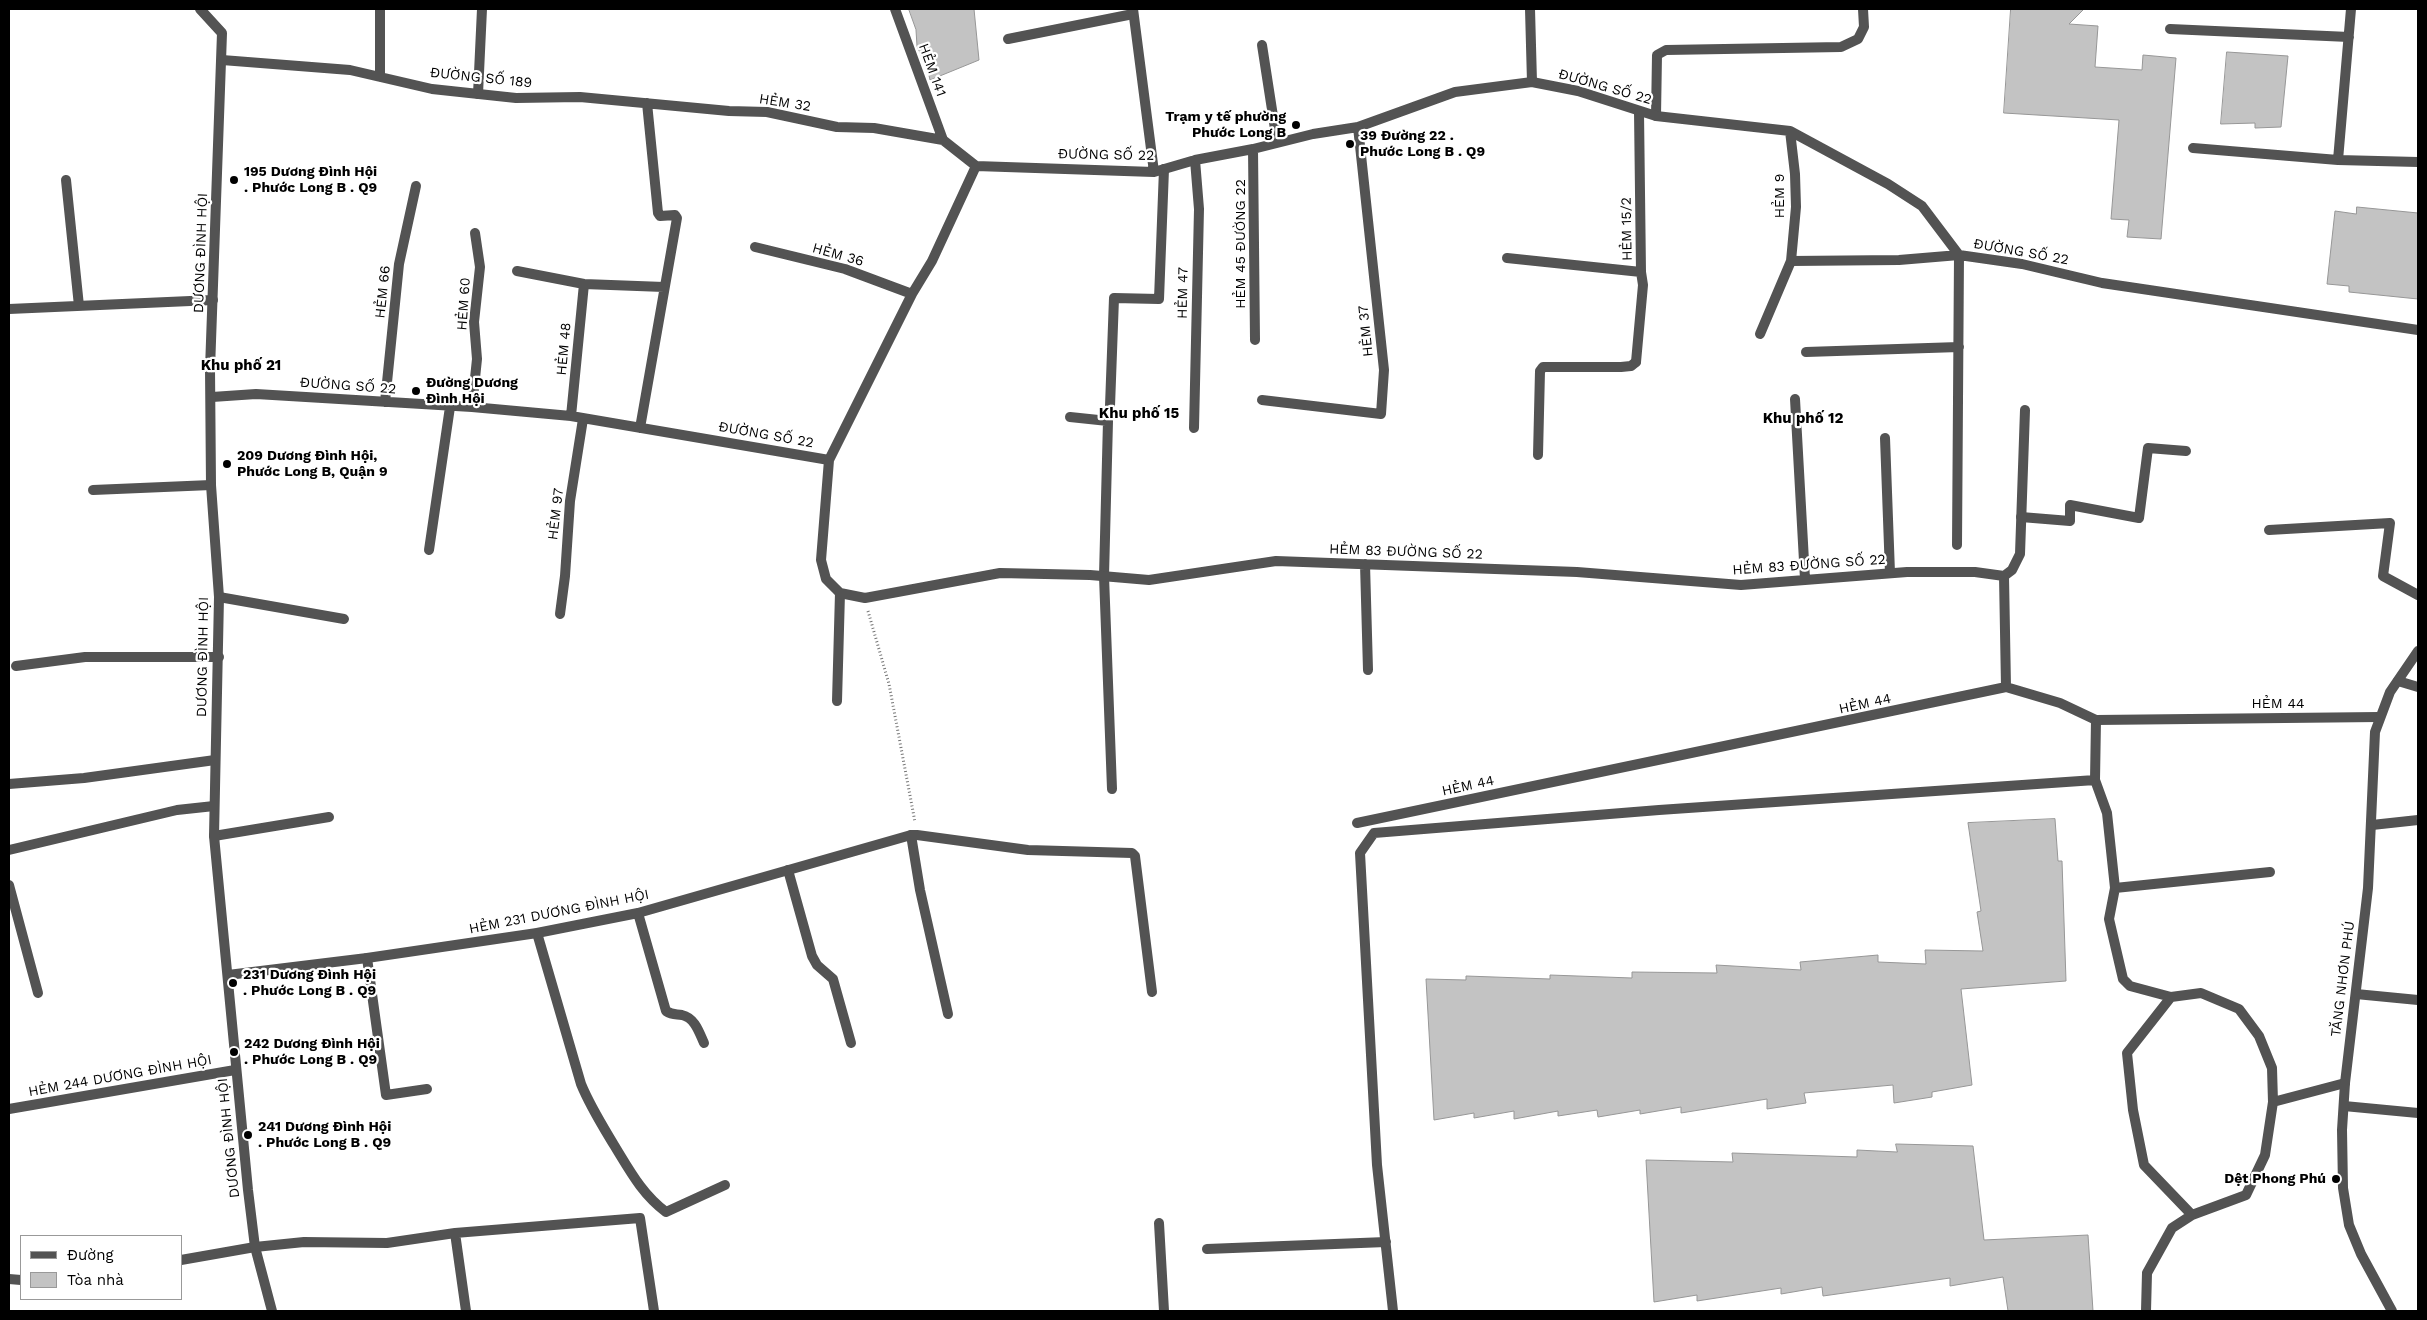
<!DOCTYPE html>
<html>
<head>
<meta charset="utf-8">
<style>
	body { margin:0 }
	#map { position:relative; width:2427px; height:1320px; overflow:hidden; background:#fff; font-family:"Work Sans",sans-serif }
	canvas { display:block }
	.frame { position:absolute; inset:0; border:10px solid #000; pointer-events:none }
	.legend { position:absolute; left:20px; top:1235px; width:162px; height:65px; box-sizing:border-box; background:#fff; border:1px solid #999; margin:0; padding:6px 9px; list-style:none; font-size:15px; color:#000 }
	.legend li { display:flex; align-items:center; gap:10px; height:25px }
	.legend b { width:25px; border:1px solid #999 }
</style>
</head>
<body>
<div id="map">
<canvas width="2427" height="1320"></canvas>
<div class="frame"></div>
<ul class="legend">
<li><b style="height:6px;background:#535353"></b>Đường</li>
<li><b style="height:14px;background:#c3c3c3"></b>Tòa nhà</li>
</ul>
</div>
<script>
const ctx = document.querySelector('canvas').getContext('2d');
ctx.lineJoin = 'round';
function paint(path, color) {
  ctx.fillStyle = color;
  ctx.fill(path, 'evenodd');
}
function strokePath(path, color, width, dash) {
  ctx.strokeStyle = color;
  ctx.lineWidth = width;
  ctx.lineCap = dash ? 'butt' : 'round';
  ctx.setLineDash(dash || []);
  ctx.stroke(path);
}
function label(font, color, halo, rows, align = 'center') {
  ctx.font = font + ' "Work Sans",sans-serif';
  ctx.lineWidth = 4.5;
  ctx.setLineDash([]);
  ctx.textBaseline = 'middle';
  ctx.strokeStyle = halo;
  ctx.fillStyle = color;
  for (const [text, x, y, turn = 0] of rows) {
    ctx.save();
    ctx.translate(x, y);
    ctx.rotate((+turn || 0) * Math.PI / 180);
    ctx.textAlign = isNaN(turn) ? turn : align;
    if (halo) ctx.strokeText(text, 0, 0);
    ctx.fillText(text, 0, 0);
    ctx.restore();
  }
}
const building = new Path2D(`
	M909 9H974L979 60 930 80 928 71 917 46 916 30Z
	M2011 9H2084L2069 24 2098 26 2095 67 2142 70 2143 55 2176 58 2161 239 2127 237 2129 220 2111 219 2119 120 2004 113Z
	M2227 52 2288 56 2281 127 2255 128V123L2221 124Z
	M2357 207 2418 213V299L2349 292V286L2327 284 2335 211 2356 214Z
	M2055 819 2058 861H2062L2066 981 1961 989 1972 1085 1932 1092V1097L1894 1103 1893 1085 1804 1093 1806 1103 1767 1109V1099L1681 1113V1107L1640 1114V1110L1598 1117 1597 1110 1558 1116V1111L1514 1119V1111L1474 1118V1113L1434 1120 1426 979 1466 980V976L1550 979V975L1632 978V972L1717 973 1716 965 1801 970 1800 962 1878 955V962L1926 964 1925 950 1983 951 1977 912 1981 911 1968 823Z
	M1896 1144 1973 1146 1984 1240 2088 1235 2093 1311H2008L2003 1277 1950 1286V1278L1823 1296 1822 1287 1781 1294V1288L1697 1301V1295L1654 1302 1646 1160 1733 1162 1732 1153 1857 1157V1150L1897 1152Z`);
paint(building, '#c3c3c3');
strokePath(building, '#979797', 1);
strokePath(new Path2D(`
	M868 611 889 684 915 822`), '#757575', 3, [1, 2.5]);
strokePath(new Path2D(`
	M1530 9 1532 82
	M2170 29 2349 37
	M1008 39 1133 14
	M1262 45 1277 142
	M478 94 482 9
	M1656 116 1657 55 1666 50 1841 47 1858 39 1864 27 1863 9
	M2193 148 2338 160 2418 162
	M2338 160 2351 9
	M1110 406 1114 298 1159 299 1164 169
	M1070 417 1108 421 1104 576 1112 789
	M1885 438 1890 573
	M1538 455 1540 371 1543 367H1621L1631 366 1636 362
	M93 490 211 485
	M2021 517 2070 521V505L2139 518 2148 448 2186 451
	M2269 530 2390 523 2383 576 2418 595
	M219 597 344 619
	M16 666 85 657H219
	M837 701 840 593
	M2096 720 2095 780 2107 813 2115 888 2109 919 2123 979 2130 986 2171 997 2201 993 2239 1009 2259 1036 2272 1068 2273 1102 2265 1155 2246 1195 2192 1215 2172 1228 2147 1273 2146 1311
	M9 784 84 778 215 760
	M2372 825 2418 820
	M911 835 920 890 948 1014
	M214 836 329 817
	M9 850 177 810 214 806
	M788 870 812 956 817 965 833 979 851 1043
	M9 885 38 993
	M2115 888 2270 872
	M537 933 581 1084C590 1106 602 1125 614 1145 630 1171 642 1194 666 1212L725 1185
	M367 958 386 1095 427 1089
	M2171 997 2127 1053 2133 1110 2144 1165 2192 1215
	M2273 1102 2345 1083
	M1159 1223 1164 1311
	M1207 1249 1386 1242
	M1393 1311 1377 1165 1360 853 1374 833 1659 810 2095 780`), '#535353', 10);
strokePath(new Path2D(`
	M380 9V77
	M895 9 943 140
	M1133 9 1154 172
	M222 60 350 70 432 89 516 98 580 97 729 111 767 112 837 127 874 128 943 140 976 166
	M1253 149 1255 340
	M976 166 1154 172 1195 160 1253 149 1313 134 1358 127 1455 92 1532 82 1578 91 1656 116 1790 131 1888 184 1922 206 1959 255 2022 264 2102 283 2418 330
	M66 180 79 306
	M755 247 845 269 912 294
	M1507 258 1641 272 1639 112
	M1791 261 1899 260 1959 255 1957 545
	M517 271 584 284 664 287
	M9 309 213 300
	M1760 334 1791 261 1796 207 1795 174 1790 131
	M1806 352 1959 347
	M1636 362 1643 285 1641 272
	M212 397 256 394 472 407 571 416 829 460 912 294 932 261 976 166
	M1795 399 1805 579
	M1262 400 1381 414 1384 370 1358 127
	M385 402 399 264 416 186
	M472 407 477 359 474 322 480 267 475 233
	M571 416 584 284
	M640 428 677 218 675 215 660 216 658 213 647 103
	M1194 428 1199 209 1195 160
	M829 460 821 560 826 579 840 593 865 598 1000 573 1090 575 1149 580 1276 561 1577 572 1741 585 1907 572H1975L2004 576 2006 687
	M429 550 450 407
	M1365 564 1368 670
	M2004 576 2012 570 2020 554 2025 410
	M560 614 565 576 570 501 583 419
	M2398 681 2418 687
	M1357 823 2006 687 2060 703 2096 720 2379 717
	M638 913 666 1011C672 1015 675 1014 682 1015 695 1018 699 1032 704 1043
	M228 975 367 958 537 933 638 913 911 835H917L1028 850 1132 853 1135 856 1152 992
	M2356 994 2418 1000
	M2344 1106 2418 1113
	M9 1109 235 1070
	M455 1233 466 1311
	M181 1260 255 1247 304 1242 387 1243 455 1233 640 1218 654 1311
	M9 1279 21 1280`), '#535353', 10);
strokePath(new Path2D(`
	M200 9 222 33 210 369 211 485 219 597 214 836 248 1190 255 1247 272 1311
	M2392 1311 2361 1254 2349 1225 2343 1188 2342 1130 2345 1083 2368 888 2375 732 2390 692 2418 651`), '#535353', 10);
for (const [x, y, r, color] of [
	[1296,125,5,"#000"],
	[1350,144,5,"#000"],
	[234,180,5,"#000"],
	[416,391,5,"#000"],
	[227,464,5,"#000"],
	[233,983,5,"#000"],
	[234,1052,5,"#000"],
	[248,1135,5,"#000"],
	[2336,1179,5,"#000"]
]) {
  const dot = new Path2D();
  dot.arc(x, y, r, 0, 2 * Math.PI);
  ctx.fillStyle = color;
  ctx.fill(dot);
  strokePath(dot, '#fff', 2);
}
label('14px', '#000', '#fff', [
	["HẺM 141",932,70,70],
	["ĐƯỜNG SỐ 189",481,78,6],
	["ĐƯỜNG SỐ 22",1605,87,16],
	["HẺM 32",785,103,9],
	["ĐƯỜNG SỐ 22",1106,155,1],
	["HẺM 9",1780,196,-90],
	["HẺM 15/2",1627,229,-91],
	["HẺM 45 ĐƯỜNG 22",1241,244,-90],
	["ĐƯỜNG SỐ 22",2021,252,10],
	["DƯƠNG ĐÌNH HỘI",201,253,-88],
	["HẺM 36",838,255,16],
	["HẺM 66",383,292,-84],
	["HẺM 47",1183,293,-89],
	["HẺM 60",464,304,-86],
	["HẺM 37",1366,331,-96],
	["HẺM 48",564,349,-85],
	["ĐƯỜNG SỐ 22",348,386,4],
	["ĐƯỜNG SỐ 22",766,435,10],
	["HẺM 97",556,514,-83],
	["HẺM 83 ĐƯỜNG SỐ 22",1406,552,2],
	["HẺM 83 ĐƯỜNG SỐ 22",1809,565,-4],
	["DƯƠNG ĐÌNH HỘI",203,657,-89],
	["HẺM 44",1865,704,-12],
	["HẺM 44",2278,704],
	["HẺM 44",1468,786,-12],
	["HẺM 231 DƯƠNG ĐÌNH HỘI",559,912,-11],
	["TĂNG NHƠN PHÚ",2343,979,-83],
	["HẺM 244 DƯƠNG ĐÌNH HỘI",120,1076,-10],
	["DƯƠNG ĐÌNH HỘI",229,1138,-96]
]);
label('bold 14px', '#000', '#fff', [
	["Trạm y tế phường",1286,117,"right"],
	["Phước Long B",1286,133,"right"],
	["39 Đường 22 .",1360,136],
	["Phước Long B . Q9",1360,152],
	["195 Dương Đình Hội",244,172],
	[". Phước Long B . Q9",244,188],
	["Đường Dương",426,383],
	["Đình Hội",426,399],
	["209 Dương Đình Hội,",237,456],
	["Phước Long B, Quận 9",237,472],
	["231 Dương Đình Hội",243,975],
	[". Phước Long B . Q9",243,991],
	["242 Dương Đình Hội",244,1044],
	[". Phước Long B . Q9",244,1060],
	["241 Dương Đình Hội",258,1127],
	[". Phước Long B . Q9",258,1143],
	["Dệt Phong Phú",2326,1179,"right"]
], 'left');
label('bold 15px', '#000', '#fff', [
	["Khu phố 21",241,366],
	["Khu phố 15",1139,414],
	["Khu phố 12",1803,419]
]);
</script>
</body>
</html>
